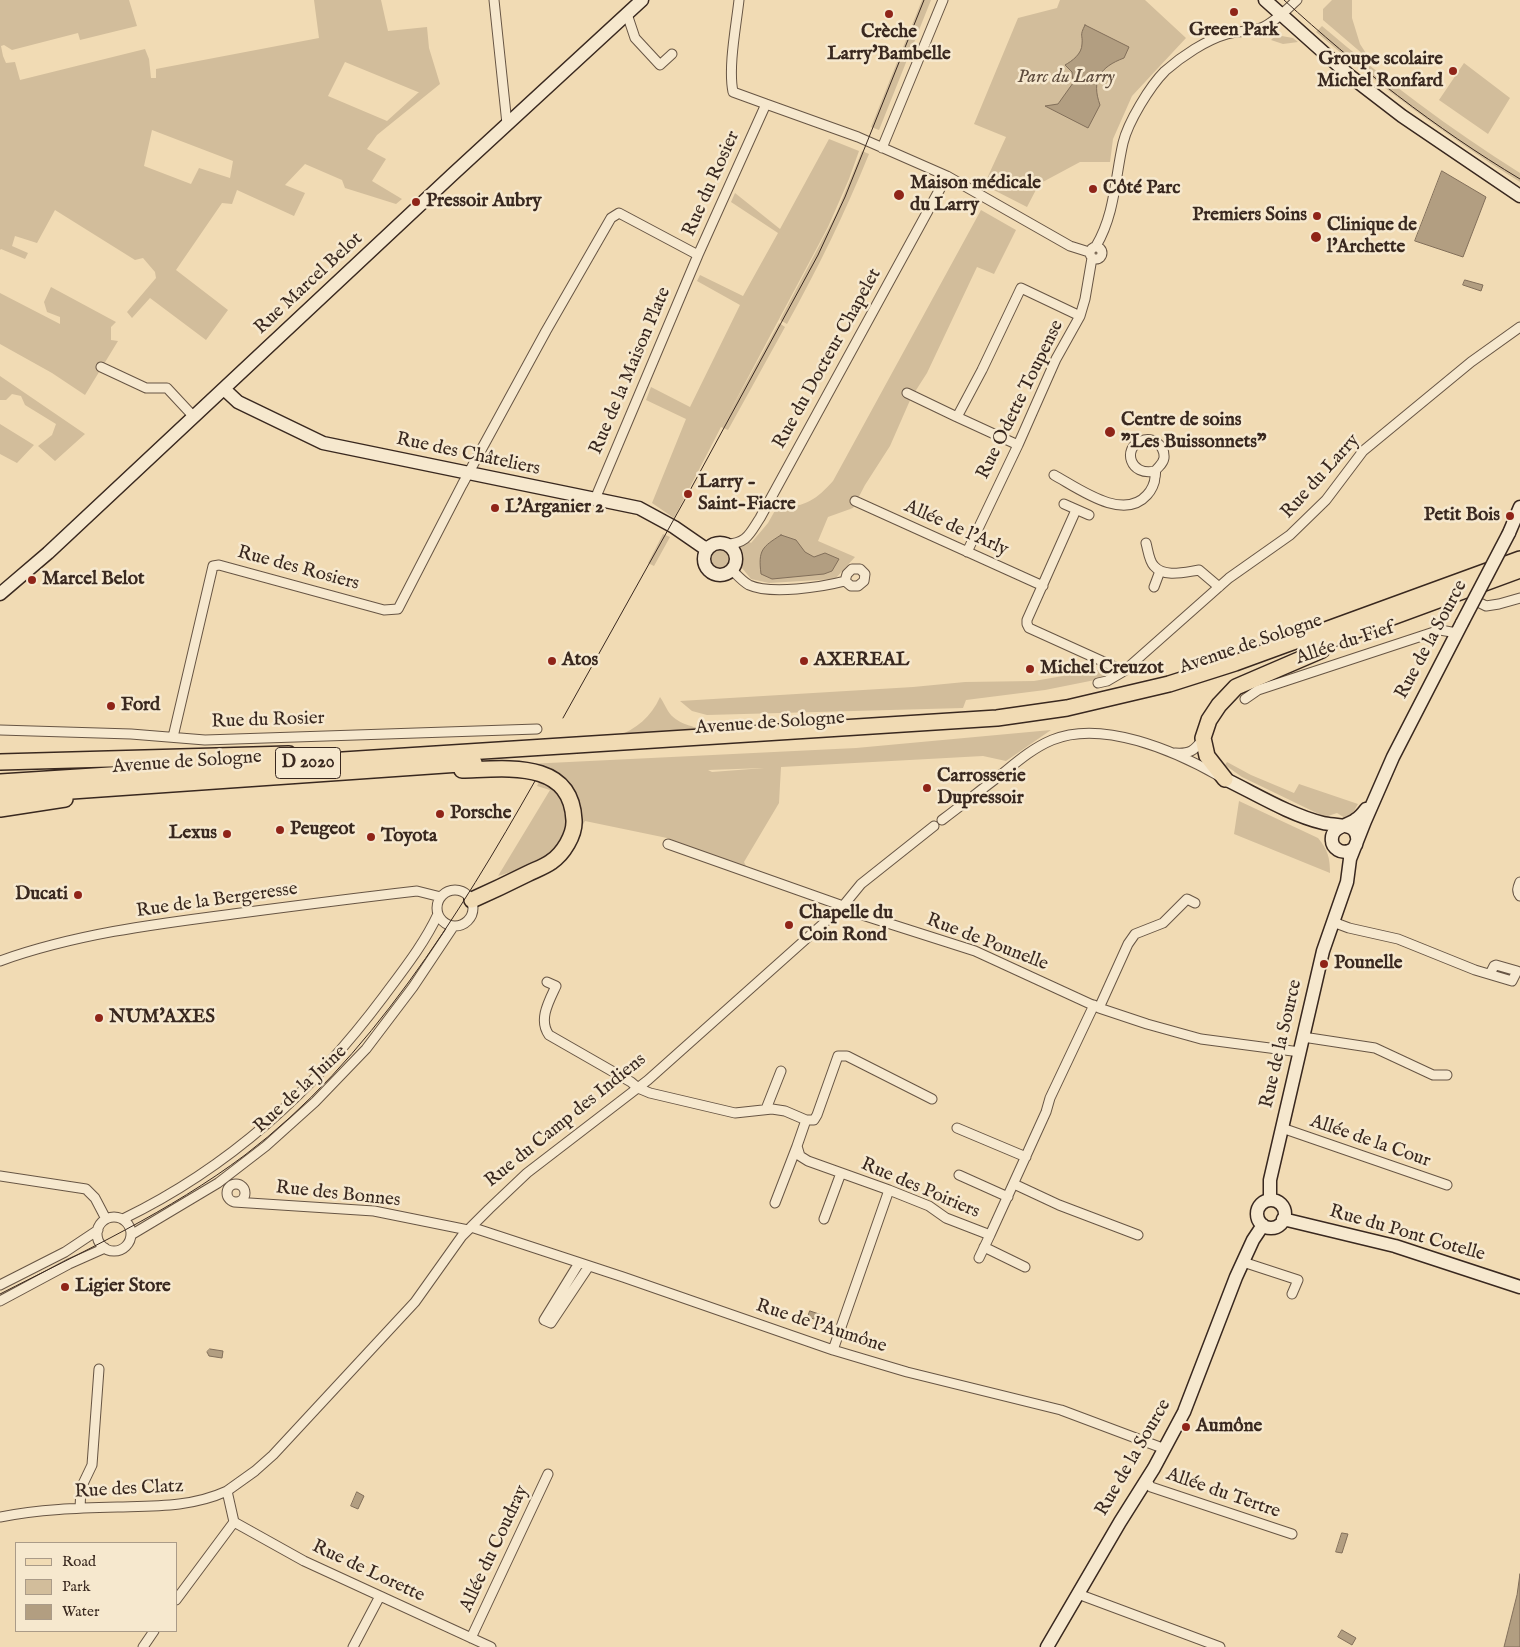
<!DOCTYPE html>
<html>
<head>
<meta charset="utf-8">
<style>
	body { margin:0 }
	#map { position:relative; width:1520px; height:1647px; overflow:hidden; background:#f1dbb4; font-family:"IM FELL English",serif }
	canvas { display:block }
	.legend { position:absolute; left:15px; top:1542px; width:162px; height:90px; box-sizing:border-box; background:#f6e8ce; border:1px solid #aa9b88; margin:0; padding:6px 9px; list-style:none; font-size:15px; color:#39281f }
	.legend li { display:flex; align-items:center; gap:10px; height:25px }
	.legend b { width:25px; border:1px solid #aa9b88 }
</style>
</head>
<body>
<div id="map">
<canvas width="1520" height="1647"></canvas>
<ul class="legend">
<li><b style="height:6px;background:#f1dbb4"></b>Road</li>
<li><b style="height:14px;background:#d2bd9b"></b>Park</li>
<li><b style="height:14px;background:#b29e81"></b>Water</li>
</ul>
</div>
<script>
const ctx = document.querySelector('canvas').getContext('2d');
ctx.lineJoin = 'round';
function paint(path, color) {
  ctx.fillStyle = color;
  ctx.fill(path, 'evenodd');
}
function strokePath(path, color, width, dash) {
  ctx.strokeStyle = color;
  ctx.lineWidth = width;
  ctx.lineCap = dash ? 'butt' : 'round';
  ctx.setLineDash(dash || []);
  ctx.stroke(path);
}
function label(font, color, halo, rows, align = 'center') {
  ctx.font = font + ' "IM FELL English",serif';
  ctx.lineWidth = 5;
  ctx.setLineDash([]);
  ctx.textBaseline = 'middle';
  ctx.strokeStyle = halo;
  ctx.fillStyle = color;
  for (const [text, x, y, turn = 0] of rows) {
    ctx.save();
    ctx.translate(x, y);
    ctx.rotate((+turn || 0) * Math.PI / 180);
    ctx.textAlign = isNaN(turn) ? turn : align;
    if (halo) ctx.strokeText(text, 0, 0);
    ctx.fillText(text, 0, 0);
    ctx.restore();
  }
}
paint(new Path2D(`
	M0 0H129L137 26 80 40 78 33 12 50 4 45 1 46 3 56 6 63 15 62 20 80 145 49 149 59 151 78H156V69L319 38 314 0H381L388 31 427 27 429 48 440 84 377 135 367 149 386 159 372 181 402 199 396 204 345 188 342 180 305 164 285 185 305 193 294 216 237 190 232 204 222 203 176 270 228 310 206 340 150 298 132 318 127 312 156 278 155 272 143 258 135 260 55 210 37 243 15 236 12 246 28 253 25 259 1 249 0 250ZM345 62 418 92H419L387 121 328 96ZM152 130 233 161 230 178 199 168 191 184 144 166Z
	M922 0H931L879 130 871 127Z
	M1060 0H1145L1186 38 1132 96 1113 139 1110 162H1080L1039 184 1027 207 984 185 1006 137 974 124 1018 18 1057 8Z
	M1332 0H1352V18L1360 44 1371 61 1323 20V9Z
	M1322 26C1385 80 1450 129 1520 173V182C1448 137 1381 87 1316 32Z
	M1276 35 1293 38 1298 42 1283 44 1271 40Z
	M1464 63 1510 98 1488 134 1439 100Z
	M829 139 859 151 849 179 828 227 727 417 779 323 785 327 728 430 721 427 674 518 652 503 686 419 646 400 651 387 690 407 740 305 697 281 700 275 743 296 778 233 731 202 735 193 780 229Z
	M862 151 869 154C845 213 818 268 787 324L780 320 836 214Z
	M981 210 1016 230 994 274 977 267 927 373 911 398 890 446 865 485 853 508 828 517 818 541 855 557 835 579 769 583 751 579 742 568 741 555 737 548 748 541 751 543 768 523 777 507C804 508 816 500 833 481Z
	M51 287 116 322 111 327V340L118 341 85 395 52 373 0 344V293L60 324V317L47 312 44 302Z
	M0 376 85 434 55 461 38 446 52 435 56 424 25 405 21 396 12 394 6 400H0Z
	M0 424 34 445 17 463 0 454Z
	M663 534 670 537 654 566 648 563Z
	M711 559a9 9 0 1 1 18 0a9 9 0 1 1-18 0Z
	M1103 669 1110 677 1045 690 966 700 963 708 707 715 692 711 680 701 913 687 965 682 1034 681Z
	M660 697C663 701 665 706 668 711 676 724 694 727 707 730L615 737C637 729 651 717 660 697Z
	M1051 730 1006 761 983 756 781 767 779 803 744 862 747 868 667 838 585 821 577 836 578 809 528 764 856 748ZM764 768 712 772 708 770Z
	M1227 762 1251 775 1294 793 1299 784 1358 804 1351 816 1345 818 1337 813 1325 817 1242 777 1225 765Z
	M540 780C559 788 565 793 566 813 566 819 569 827 567 833 562 858 519 869 498 876L550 790 537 786Z
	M1239 801 1318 838C1328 850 1330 858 1330 873L1234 834Z`), '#d2bd9b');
const water = new Path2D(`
	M1085 25 1129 47 1124 58C1100 67 1091 80 1100 105L1088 128 1045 106 1058 104 1073 83 1072 72 1065 65C1072 61 1082 54 1082 44 1083 34 1079 37 1085 25Z
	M1442 171 1486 197 1463 257 1415 241Z
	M1465 280 1483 285 1481 291 1463 285Z
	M781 535 796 540 805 552 814 557 825 553 839 559 832 571 824 574 772 579 761 574C758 550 762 547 781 535Z
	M810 1311 825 1316 823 1322 808 1317Z
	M210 1349 223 1351 222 1358 209 1356 207 1352Z
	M357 1492 364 1496 358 1509 351 1506Z
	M1342 1533 1348 1534 1342 1553 1336 1552Z
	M1520 1574V1647H1504L1517 1595Z
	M1342 1630 1356 1638 1352 1645 1338 1637Z`);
paint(water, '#b29e81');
strokePath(water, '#826f5a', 1);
const street = new Path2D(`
	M494 0 507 124
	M627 14 635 38 660 65 672 54
	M766 104 858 137 947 176 1070 246 1089 252
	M882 148 943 0
	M1096 246C1115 214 1115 178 1123 143 1128 122 1150 86 1165 71 1182 56 1206 40 1227 34 1238 31 1250 32 1261 28 1274 23 1287 9 1297 0
	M1090 253a6 6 0 1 1 12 0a6 6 0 1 1-12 0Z
	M101 367 146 388H167L194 417
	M907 393 957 417
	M1018 445 957 417 982 370 1021 288 1080 316
	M1054 475C1078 488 1123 522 1147 495 1151 491 1155 483 1155 477 1156 475 1155 472 1156 470 1159 466 1163 464 1164 458 1165 445 1152 436 1141 441 1122 448 1130 477 1155 471
	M595 499 698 255 766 104 733 92C728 67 736 27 739 0
	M855 501 1043 586
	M1064 504 1089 515
	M1076 510 1027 620V624L1029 628 1124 671
	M1146 543C1148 550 1149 561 1154 566 1164 578 1185 572 1199 570L1219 587
	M726 544C747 544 750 533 760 518L947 176
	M967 552 1018 445 1056 359 1080 316 1085 299 1092 258
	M732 570C737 575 742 581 749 585 771 595 822 587 845 581L851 586H858L864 581 865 574 860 569H852L847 574 845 581
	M1154 587 1160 571
	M1474 600 1486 606 1499 604 1520 598
	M1098 683 1107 681 1124 671 1229 578 1290 535 1326 500 1363 451 1471 362 1520 327
	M1245 699 1258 690 1440 630 1457 633
	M0 730 131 734 205 740 537 729
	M173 737 213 566 219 565 384 610 398 609 462 485 546 331 611 218 619 213 698 255
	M1175 753C1190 754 1194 751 1203 739
	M942 820C962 805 982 789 1002 774 1018 761 1033 748 1052 740 1102 719 1175 751 1219 776
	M668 844 843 906 856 913 975 951 1099 1008 1147 1024 1201 1039 1300 1052
	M1520 882C1518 887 1516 891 1520 896
	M437 908a18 18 0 1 1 36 0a18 18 0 1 1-36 0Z
	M1333 922 1349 928 1398 939 1475 970 1512 981 1517 971 1496 965 1494 966 1490 974
	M0 961C75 934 155 924 233 914 294 906 356 898 417 891L441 897
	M547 982 556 986C549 1001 538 1020 549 1035L631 1082 638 1088 650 1093 735 1113 772 1109 785 1111 806 1120 797 1146 800 1156 808 1161 889 1190 929 1206 946 1218 990 1235 1046 1112 1050 1098 1094 1005
	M1099 1008 1128 944 1135 934 1163 923 1187 899 1195 903
	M1303 1037 1375 1048 1433 1075H1447
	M766 1109 781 1071
	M806 1120H814L817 1115 838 1056H847L932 1099
	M957 1128 1026 1157
	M1282 1128 1447 1185
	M959 1175 1008 1197
	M0 1176 86 1189 95 1198 106 1219
	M227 1193a9 9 0 1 1 18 0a9 9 0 1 1-18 0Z
	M1014 1184 1059 1205 1138 1235
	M234 1202 374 1211 468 1230
	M775 1203 797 1146
	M97 1234a17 17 0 1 1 34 0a17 17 0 1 1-34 0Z
	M123 1219C230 1167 313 1091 384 996 404 969 424 944 438 914
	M824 1219 841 1173
	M471 1227 623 1277 833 1350 907 1372 1061 1410 1165 1449
	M131 1235 218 1183 266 1146 315 1102 366 1049 413 987 453 927
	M984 1247 1025 1267
	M979 1258 990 1235
	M1243 1262 1298 1280 1292 1294
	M579 1263 544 1320 551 1323 589 1266
	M0 1285 65 1252 98 1230
	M0 1301 69 1264 105 1248
	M833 1350 889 1190
	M1146 1481 1151 1487 1292 1534
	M227 1491 255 1471 273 1455 415 1302 462 1236 489 1209 527 1173 648 1080 843 906 861 884 934 826
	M80 1508 81 1488 92 1465 99 1369
	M0 1517C39 1509 79 1508 118 1507 156 1506 192 1507 227 1491L234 1522
	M234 1522 304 1561 491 1647
	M1078 1594 1220 1647
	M176 1600 234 1522
	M471 1638 548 1474
	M143 1647 154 1631
	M353 1647 380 1596`);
const secondary = new Path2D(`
	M1265 0 1350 76 1402 116 1520 196
	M224 389 238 402 323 443 639 508 674 527 703 547 708 548
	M1509 533 1520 507
	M704 559a16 16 0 1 1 32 0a16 16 0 1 1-32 0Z
	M0 594 48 553 452 175 642 0
	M1225 779C1256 794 1290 815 1323 823 1331 825 1346 824 1353 829 1360 836 1358 848 1349 851 1345 852 1341 852 1338 850 1335 848 1332 845 1332 841 1330 827 1347 826 1355 820 1360 817 1363 813 1366 809
	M1270 1200V1180L1323 951 1347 882 1350 859 1365 821 1393 757 1462 623
	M1257 1214a14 14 0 1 1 28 0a14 14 0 1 1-28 0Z
	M1283 1219 1395 1246 1520 1287
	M1047 1647 1120 1522 1154 1468 1184 1412 1236 1277 1253 1240 1263 1225`);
const primary = new Path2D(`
	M1308 648 1520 570
	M0 762 289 754
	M462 770C506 769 571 759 574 820 575 835 563 854 551 862 544 867 535 870 527 874 509 883 490 892 472 900
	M1225 779 1207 756 1203 738 1209 720 1219 705 1236 687 1322 650
	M0 782 997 718 1067 708 1169 684 1235 663 1520 559
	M0 796 474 763
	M0 809 65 799`);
strokePath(street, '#675544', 11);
strokePath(secondary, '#39281f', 15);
strokePath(primary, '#39281f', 18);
strokePath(street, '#f6e8ce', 9);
strokePath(secondary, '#f6e8ce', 12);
strokePath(primary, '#f1dbb4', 15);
strokePath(new Path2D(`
	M1284 0C1357 67 1435 128 1520 179
	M563 718 688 494 818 255 845 197 924 0
	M0 1294C84 1251 169 1212 245 1155 369 1061 459 915 535 781`), '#39281f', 1);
const secondaryBridge = new Path2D(`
	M1462 623 1509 533`);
strokePath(secondaryBridge, '#39281f', 15, []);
strokePath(secondaryBridge, '#f6e8ce', 12);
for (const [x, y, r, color] of [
	[1234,12,5,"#8f2418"],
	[889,14,5,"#8f2418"],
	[1453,71,5,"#8f2418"],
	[1093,189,5,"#8f2418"],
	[899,195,6,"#8f2418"],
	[416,202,5,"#8f2418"],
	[1317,216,5,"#8f2418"],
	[1316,237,6,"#8f2418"],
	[1110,432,6,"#8f2418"],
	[688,494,5,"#8f2418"],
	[495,508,5,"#8f2418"],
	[1510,516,5,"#8f2418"],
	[32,580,5,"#8f2418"],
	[552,661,5,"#8f2418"],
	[804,661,5,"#8f2418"],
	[1030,669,5,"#8f2418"],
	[111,706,5,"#8f2418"],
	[927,788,5,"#8f2418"],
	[440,814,5,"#8f2418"],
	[280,830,5,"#8f2418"],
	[227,834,5,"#8f2418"],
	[371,837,5,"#8f2418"],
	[78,895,5,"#8f2418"],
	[789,925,5,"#8f2418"],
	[1324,964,5,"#8f2418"],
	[99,1018,5,"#8f2418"],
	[65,1287,5,"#8f2418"],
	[1186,1427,5,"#8f2418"]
]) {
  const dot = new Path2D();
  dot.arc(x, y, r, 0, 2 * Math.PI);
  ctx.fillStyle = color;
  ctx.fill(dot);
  strokePath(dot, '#f6e8ce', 2);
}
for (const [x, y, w] of [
	[308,763,65]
]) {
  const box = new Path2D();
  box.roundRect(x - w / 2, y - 15.5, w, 31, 4);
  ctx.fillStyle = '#f6e8ce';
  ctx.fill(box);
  strokePath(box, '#39281f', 1);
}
label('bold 18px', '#39281f', null, [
	["D 2020",308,763]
]);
label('bold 19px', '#39281f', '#f6e8ce', [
	["Green Park",1234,31,"center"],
	["Crèche",889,33,"center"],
	["Larry'Bambelle",889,55,"center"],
	["Groupe scolaire",1443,60,"right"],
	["Michel Ronfard",1443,82,"right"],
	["Maison médicale",910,184],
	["du Larry",910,206],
	["Côté Parc",1103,189],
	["Pressoir Aubry",426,202],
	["Premiers Soins",1307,216,"right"],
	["Clinique de",1327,226],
	["l'Archette",1327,248],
	["Centre de soins",1121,421],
	["\"Les Buissonnets\"",1121,443],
	["Larry -",698,483],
	["Saint-Fiacre",698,505],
	["L'Arganier 2",505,508],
	["Petit Bois",1500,516,"right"],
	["Marcel Belot",42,580],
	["Atos",562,661],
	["AXEREAL",814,661],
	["Michel Creuzot",1040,669],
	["Ford",121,706],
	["Carrosserie",937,777],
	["Dupressoir",937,799],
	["Porsche",450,814],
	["Peugeot",290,830],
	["Lexus",217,834,"right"],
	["Toyota",381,837],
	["Ducati",68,895,"right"],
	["Chapelle du",799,914],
	["Coin Rond",799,936],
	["Pounelle",1334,964],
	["NUM'AXES",109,1018],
	["Ligier Store",75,1287],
	["Aumône",1196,1427]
], 'left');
label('italic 19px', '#5f4d3e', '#f6e8ce', [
	["Parc du Larry",1066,78]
]);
label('19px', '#39281f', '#f6e8ce', [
	["Rue du Rosier",712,184,-66],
	["Rue Marcel Belot",309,284,-43],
	["Rue du Docteur Chapelet",828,359,-61],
	["Rue de la Maison Plate",631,371,-67],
	["Rue Odette Toupense",1021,400,-64],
	["Rue des Châteliers",468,455,12],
	["Rue du Larry",1321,477,-48],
	["Allée de l'Arly",956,529,24],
	["Rue des Rosiers",298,569,15],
	["Rue de la Source",1432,640,-62],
	["Allée du Fief",1345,644,-18],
	["Avenue de Sologne",1251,645,-19],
	["Rue du Rosier",268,721,-2],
	["Avenue de Sologne",770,724,-4],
	["Avenue de Sologne",187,763,-4],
	["Rue de la Bergeresse",217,901,-8],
	["Rue de Pounelle",987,943,21],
	["Rue de la Source",1282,1044,-77],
	["Rue de la Juine",301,1090,-43],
	["Rue du Camp des Indiens",566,1121,-39],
	["Allée de la Cour",1370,1142,19],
	["Rue des Poiriers",920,1189,23],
	["Rue des Bonnes",338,1195,6],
	["Rue du Pont Cotelle",1407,1234,16],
	["Rue de l'Aumône",821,1327,18],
	["Rue de la Source",1134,1458,-60],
	["Rue des Clatz",129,1490,-3],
	["Allée du Tertre",1223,1494,19],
	["Allée du Coudray",495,1549,-65],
	["Rue de Lorette",368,1572,25]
]);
</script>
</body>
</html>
